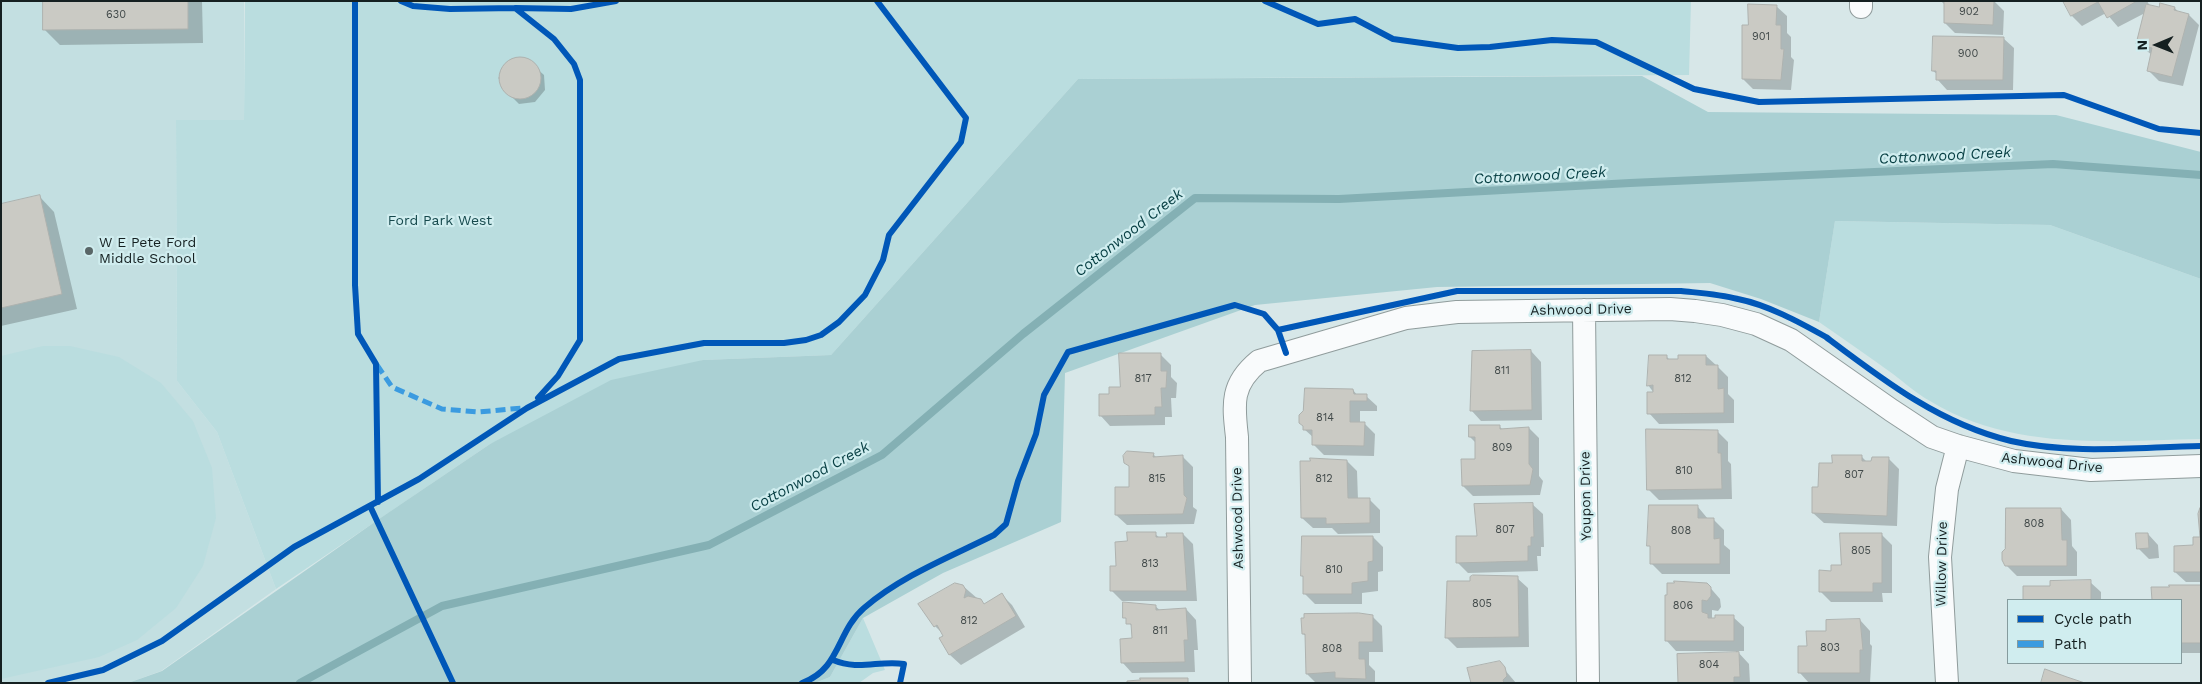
<!DOCTYPE html>
<html>
<head>
<meta charset="utf-8">
<style>
	body { margin:0 }
	#map { position:relative; width:2202px; height:684px; overflow:hidden; background:#d7e7e8; font-family:"Work Sans",sans-serif }
	canvas { display:block }
	.frame { position:absolute; inset:0; border:2px solid #152021; pointer-events:none }
	.legend { position:absolute; left:2007px; top:599px; width:175px; height:65px; box-sizing:border-box; background:#d0edef; border:1px solid #859b9d; margin:0; padding:6px 9px; list-style:none; font-size:15px; color:#152021 }
	.legend li { display:flex; align-items:center; gap:10px; height:25px }
	.legend b { width:25px; border:1px solid #859b9d }
	.north { position:absolute; left:2132px; top:20px; width:50px; height:50px; -webkit-text-stroke:4px #d0edef; paint-order:stroke; rotate:269deg; font-size:14px; font-weight:700; line-height:20px; text-align:center; color:#152021 }
	.north::after { content:''; display:block; margin:auto; width:18px; height:22px; background:#152021; clip-path:polygon(50% 0,100% 100%,50% 72%,0 100%) }
</style>
</head>
<body>
<div id="map">
<canvas width="2202" height="684"></canvas>
<div class="frame"></div>
<ul class="legend">
<li><b style="height:6px;background:#0057b8"></b>Cycle path</li>
<li><b style="height:6px;background:#3b9be0"></b>Path</li>
</ul>
<div class="north">N</div>
</div>
<script>
const ctx = document.querySelector('canvas').getContext('2d');
ctx.lineJoin = 'round';
function paint(path, color) {
  ctx.fillStyle = color;
  ctx.fill(path, 'evenodd');
}
function strokePath(path, color, width, dash) {
  ctx.strokeStyle = color;
  ctx.lineWidth = width;
  ctx.lineCap = dash ? 'butt' : 'round';
  ctx.setLineDash(dash || []);
  ctx.stroke(path);
}
function label(font, color, halo, rows, align = 'center') {
  ctx.font = font + ' "Work Sans",sans-serif';
  ctx.lineWidth = 4.5;
  ctx.setLineDash([]);
  ctx.textBaseline = 'middle';
  ctx.strokeStyle = halo;
  ctx.fillStyle = color;
  for (const [text, x, y, turn = 0] of rows) {
    ctx.save();
    ctx.translate(x, y);
    ctx.rotate((+turn || 0) * Math.PI / 180);
    ctx.textAlign = isNaN(turn) ? turn : align;
    if (halo) ctx.strokeText(text, 0, 0);
    ctx.fillText(text, 0, 0);
    ctx.restore();
  }
}
paint(new Path2D(`
	M1 1H244V120L176 121 177 381 217 432 276 589 161 671 128 683H1Z`), '#c3dfe1');
paint(new Path2D(`
	M245 1H1691L1689 75 1078 79 831 355 703 360 490 444 276 589 217 432 177 381 176 120H244Z
	M1835 221 2050 225 2201 279V439C2110 441 2012 451 1930 401 1917 394 1905 383 1893 374 1869 357 1844 339 1819 322Z
	M43 346H70L119 357 161 383 193 421 212 468 216 518 203 566 176 608 137 640 99 657 1 679V356Z
	M863 618 885 670 873 673 859 683H815L830 677Z`), '#badddf');
paint(new Path2D(`
	M1642 76 1708 112 2056 115 2201 152V279L2050 225 1835 221 1819 322 1761 299 1710 283 1437 287 1255 305 1065 373 1061 522 943 573 863 618 830 677 815 683H128L162 671 379 519 490 444 611 380 703 360 831 355 1078 79Z`), '#aad0d3');
paint(new Path2D(`
	M44 1H202L203 43 60 45 45 30Z
	M1941 1H1994L2004 11 2003 35 1955 33 1945 23 1946 6Z
	M2064 1H2147L2150 6 2160 8 2161 5 2175 8 2179 13 2189 15 2199 25 2183 86 2159 81 2148 70 2152 55 2138 44 2145 13 2118 27 2106 13 2082 26 2072 16Z
	M1776 6 1787 16V33L1791 37V57L1794 60 1791 90 1753 89 1743 79 1749 26Z
	M2003 38 2014 48 2013 90H1947L1937 79V74L1933 71Z
	M526 59 544 75 545 90 535 102 519 104 502 87 500 72 511 60Z
	M39 196 54 212 77 309 1 326V205Z
	M1531 351 1541 362 1542 420 1481 421 1471 410Z
	M1160 354 1171 365V377L1177 383 1176 398H1171L1172 417H1165V425L1110 426 1100 415 1111 395Z
	M1666 356 1671 361 1706 356 1717 366 1728 377V394L1734 400V423L1659 424 1649 413 1654 393 1648 385Z
	M1353 390 1358 396H1366L1377 406V411H1360V423H1364L1375 434 1374 456 1324 455 1314 445V438L1304 429Z
	M1499 426 1503 430 1529 428 1539 438V476L1543 481 1540 495 1473 496 1463 486 1477 460 1476 443 1470 437Z
	M1717 431 1728 442V461L1731 464 1732 499 1659 500 1649 490Z
	M1153 454 1157 458 1182 456 1193 467V507L1197 510 1194 524 1127 525 1116 515 1130 488V467L1125 462Z
	M1862 457 1868 463 1888 458 1899 469 1897 526 1824 523 1813 513 1819 488 1833 464Z
	M1347 461 1357 471 1358 500 1369 499 1380 510V533L1338 534 1332 528H1313L1302 518Z
	M1532 504 1543 514 1544 547H1541V556H1537L1538 571 1468 573 1457 562 1479 537Z
	M1698 507 1708 519 1714 520 1724 530V545L1730 550V574H1662L1652 564V548L1649 545Z
	M2061 509 2071 520 2072 546 2077 552V576H2017L2006 565Z
	M1155 534 1160 538H1168L1183 534 1193 544 1197 601H1122L1112 591 1117 567Z
	M2148 534 2158 545 2159 558 2149 559 2138 548Z
	M1882 535 1892 545V593H1882L1883 602H1831L1820 591 1832 572Z
	M1373 537 1383 547V571L1378 572V591L1362 593V604H1315L1304 593V578L1302 576Z
	M2194 538H2201V582H2186L2175 572 2194 547Z
	M1517 578 1528 588 1529 647 1457 648 1446 637 1471 582Z
	M2090 582 2101 592V600H2024V588L2052 587Z
	M1707 584 1720 599 1721 607 1718 611 1712 610V619L1733 617 1744 627V651H1737L1749 664 1750 683H1679L1736 653V651H1676L1666 640Z
	M963 586 985 605 1002 595 1012 605 1025 627 961 665 950 655 941 639 945 636 935 626Z
	M2201 586V653H2181V600H2153V588Z
	M1155 606 1161 611 1186 609 1196 620 1198 650H1194L1195 672 1132 673 1122 662 1133 640V628L1125 617Z
	M1372 616 1382 626 1383 652H1369V665L1375 671V683H1316L1307 674 1306 636 1303 634Z
	M1860 620 1870 631V644L1872 646 1870 683H1809L1800 673 1808 647 1827 632Z
	M1499 663 1516 683H1472Z`), '#0003');
strokePath(new Path2D(`
	M300 683 442 606 709 545 882 455 1023 334 1195 198 1339 199 1630 183 2053 164 2201 175`), '#84b0b4', 8);
const building = new Path2D(`
	M43 1H188V29L43 30Z
	M1939 1H1994L1993 25 1944 23V2Z
	M2063 1H2137L2107 18 2098 2 2071 16Z
	M2160 3 2175 7 2174 10 2189 14 2172 77 2147 71 2152 48 2136 44 2146 4 2159 7Z
	M1748 4 1777 5 1776 25H1781V49H1784L1781 80 1742 79V25H1748Z
	M1933 36 2004 37 2003 80H1936V71H1932Z
	M499 78a21 21 0 1 1 42 0a21 21 0 1 1-42 0Z
	M40 195 62 294 1 308V204Z
	M1531 350 1532 410 1470 411 1472 351Z
	M1119 353H1161V371H1167L1166 388H1161L1162 407H1155V415L1099 416V394H1109V387H1120Z
	M1649 355H1667V359H1678V355H1706V365H1718V389L1724 388V413L1647 414V392H1653V385L1647 386Z
	M1305 388 1353 389 1354 394H1367V401H1350V422H1365L1364 446 1312 445V430H1303V426L1299 423V415L1303 411Z
	M1469 425H1500V429L1529 427V464L1533 469 1530 485 1462 486 1461 459H1475V437H1469Z
	M1646 429 1718 430V453H1721L1722 489 1647 490Z
	M1127 451 1154 453 1153 457 1183 455 1184 495 1187 498 1183 514 1115 515V487H1129V466L1124 463 1123 456Z
	M1832 455H1862V461H1871L1872 457H1889L1887 516 1812 513V487H1818L1819 463H1832Z
	M1310 458 1347 460 1348 498H1370V523L1326 524V518H1301L1300 461H1310Z
	M1533 503 1534 537H1531V546H1528V561L1456 563V536H1477L1474 504Z
	M1649 505H1698V518H1714V539L1720 538V564H1650V546H1647Z
	M2006 508H2061L2062 540H2067V566H2005L2002 560V552L2005 549Z
	M2200 508 2201 572H2174V546L2193 545V537H2200L2198 514Z
	M1127 532H1156V537H1167L1166 533H1183L1187 591H1110V566H1116L1115 542 1127 541Z
	M1840 533H1882V583H1873V592H1819V570L1831 571V565H1841Z
	M2136 533H2148L2149 548 2137 549Z
	M1302 536H1373V561L1368 562V581L1352 583V594H1303V576H1301Z
	M1473 575 1518 576 1519 637 1445 638 1447 581H1470V577Z
	M2091 580V600H2023V586H2050V581Z
	M1674 581 1707 583 1711 587V596L1707 601 1702 600V612L1708 614V618H1715V615H1734V641H1665V595H1667V583H1674Z
	M955 583 963 585 966 590 964 598 968 596 981 599 984 604 1002 593 1016 616 949 655 939 638 943 636 937 625 934 627 918 604Z
	M2169 585H2201V643H2181V600H2152L2151 587H2169Z
	M1123 602 1156 605V610L1186 608 1188 640H1184L1185 662 1121 663 1120 639 1132 638 1131 624H1126V618H1123Z
	M1359 613 1373 615V642H1359V659H1365L1366 679 1335 678V672L1306 674 1305 634H1302L1301 618H1304V614Z
	M1860 619 1863 650H1860V673H1798V646H1807L1806 631H1826V620Z
	M1739 652 1740 677H1734V683H1678L1677 654Z
	M1500 661 1505 667 1507 676 1503 680 1504 683H1471L1467 668Z
	M2045 669 2067 677 2085 683H2041Z
	M1140 678H1188V683H1127V681L1140 680Z`);
paint(building, '#cacac4');
strokePath(building, '#aeb2af', 1);
const street = new Path2D(`
	M1861 7V1
	M1584 310 1588 683
	M1240 683 1237 437C1233 403 1231 384 1259 361L1406 318 1457 312 1670 309 1695 311 1722 315 1756 324 1791 340 1891 410 1932 437 1958 446 2014 461 2091 470 2201 466
	M1947 683 1940 557 1947 489 1958 446`);
strokePath(street, '#909c9c', 24);
strokePath(street, '#f9fbfc', 22);
strokePath(new Path2D(`
	M377 365 392 387 442 409 479 412 522 408`), '#3b9be0', 5, [10, 5]);
strokePath(new Path2D(`
	M355 1V285L358 334 376 364 378 502
	M401 1 413 6 450 9 515 8 554 39 574 64 580 80V340L558 376 538 398
	M1265 1 1318 24 1355 19 1393 39 1458 48 1490 47 1552 40 1596 42 1694 89 1759 102 2064 95 2159 129 2201 133
	M515 8 571 9 616 1
	M1278 330 1457 291H1681C1700 293 1719 294 1738 299 1768 305 1799 322 1826 337 1883 380 1940 424 2011 441 2072 455 2139 447 2201 446
	M370 506 453 683
	M833 660C859 671 879 660 904 664L900 683
	M48 683 103 670 162 641 294 547 419 479 527 408 619 359 704 343H784L806 340 821 335 839 322 865 295 883 260 889 235 961 142 966 118 877 1
	M802 683C841 669 836 632 864 608 901 576 950 557 994 535L1006 524 1018 481 1036 434 1044 395 1068 352 1235 305 1264 314 1278 330 1286 353`), '#0057b8', 6);
for (const [x, y, r, color] of [
	[89,251,5,"#596667"]
]) {
  const dot = new Path2D();
  dot.arc(x, y, r, 0, 2 * Math.PI);
  ctx.fillStyle = color;
  ctx.fill(dot);
  strokePath(dot, '#d0edef', 2);
}
label('11px', '#424a4a', null, [
	["902",1969,12],
	["630",116,15],
	["901",1761,37],
	["900",1968,54],
	["811",1502,371],
	["817",1143,379],
	["812",1683,379],
	["814",1325,418],
	["809",1502,448],
	["810",1684,471],
	["807",1854,475],
	["815",1157,479],
	["812",1324,479],
	["808",2034,524],
	["807",1505,530],
	["808",1681,531],
	["805",1861,551],
	["813",1150,564],
	["810",1334,570],
	["805",1482,604],
	["806",1683,606],
	["812",969,621],
	["811",1160,631],
	["803",1830,648],
	["808",1332,649],
	["804",1709,665]
]);
label('14px', '#16494d', '#d0edef', [
	["Ford Park West",440,221]
]);
label('14px', '#152021', '#d0edef', [
	["W E Pete Ford",99,243],
	["Middle School",99,259]
], 'left');
label('14px', '#152021', '#d0edef', [
	["Ashwood Drive",1581,310,-1],
	["Ashwood Drive",2052,463,6],
	["Youpon Drive",1586,496,-91],
	["Ashwood Drive",1238,518,-91],
	["Willow Drive",1942,564,-89]
]);
label('italic 15px', '#063e42', '#d0edef', [
	["Cottonwood Creek",1945,156,-3],
	["Cottonwood Creek",1540,176,-3],
	["Cottonwood Creek",1129,233,-38],
	["Cottonwood Creek",810,477,-28]
]);
</script>
</body>
</html>
